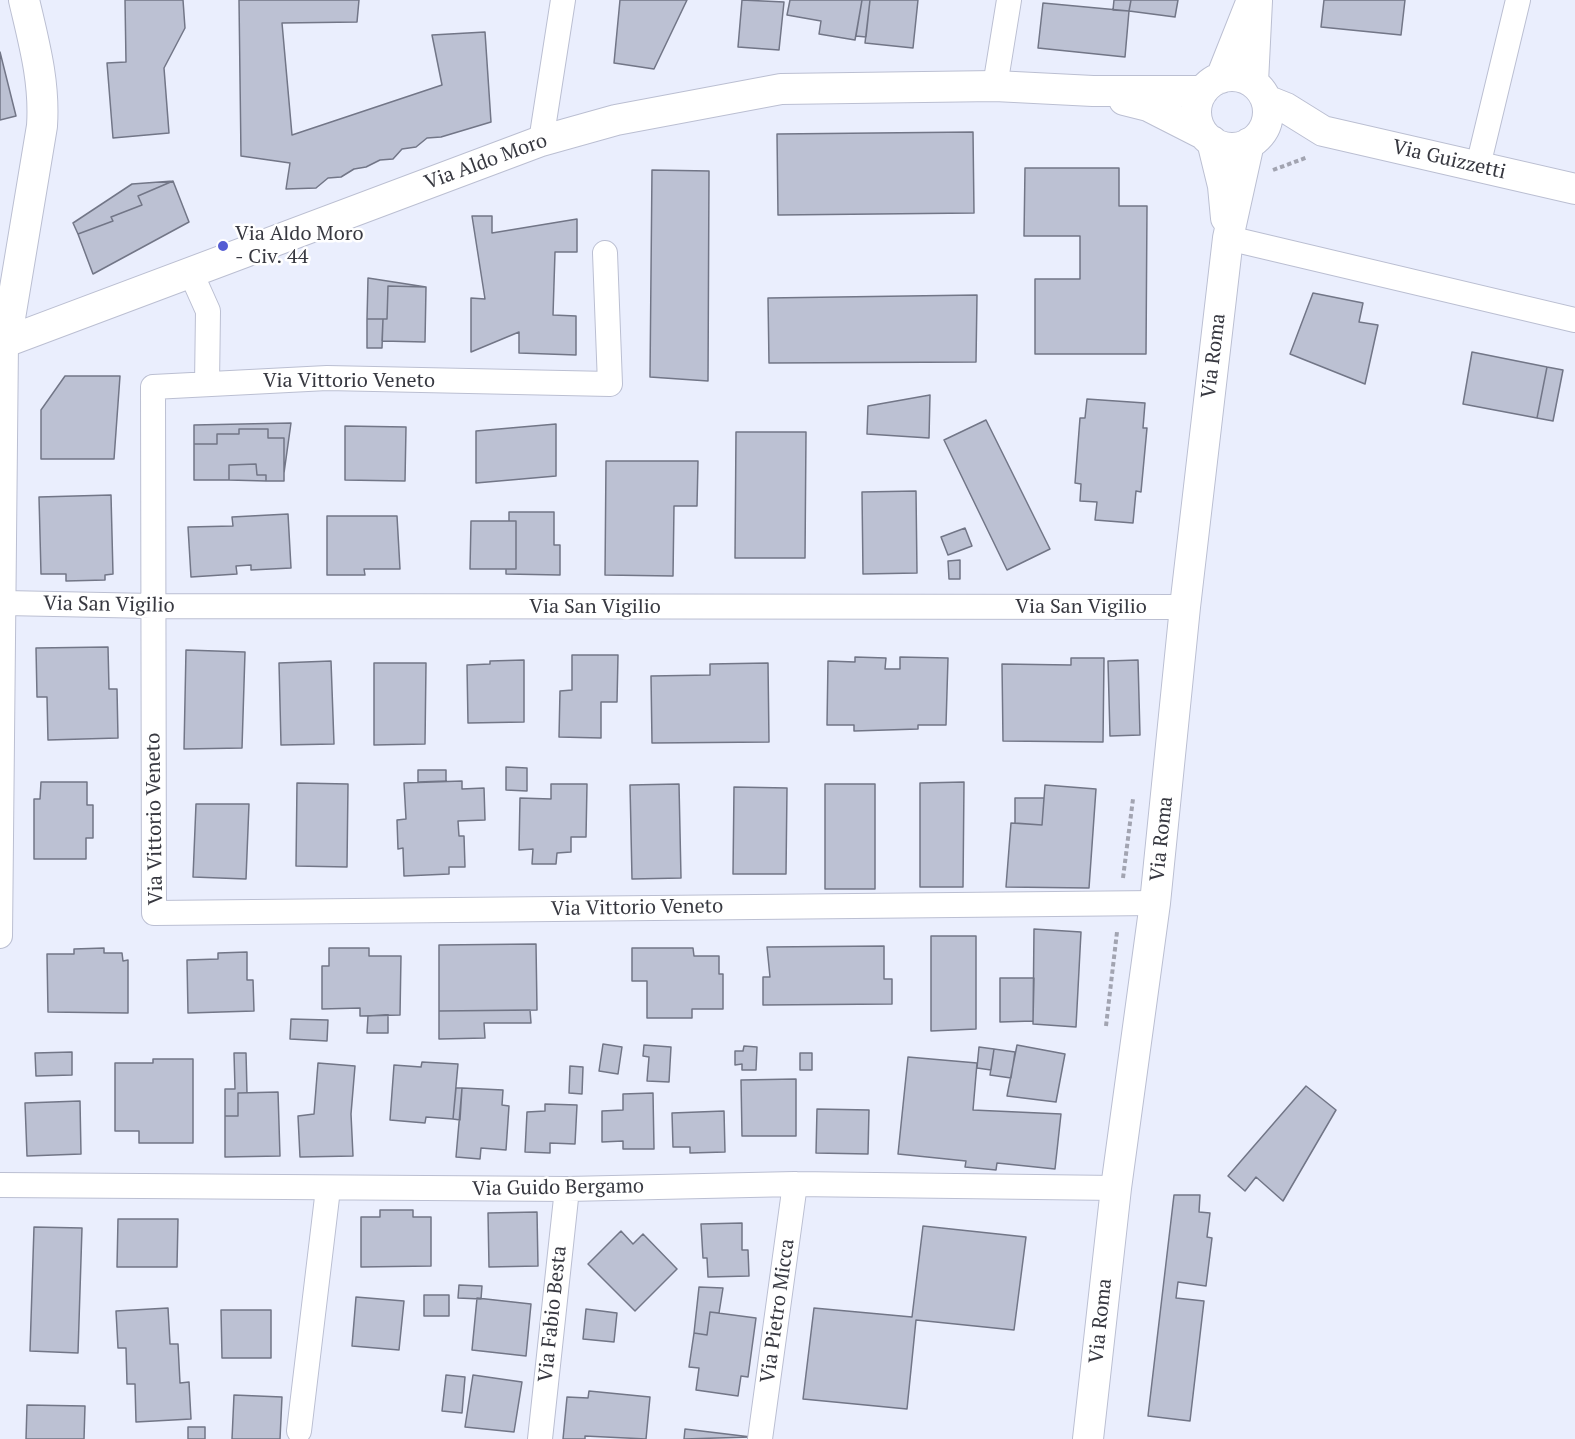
<!DOCTYPE html>
<html>
<head>
<meta charset="utf-8">
<style>
	body { margin:0 }
	canvas { display:block; background:#eaeefd }
</style>
</head>
<body>
<canvas width="1575" height="1439"></canvas>
<script>
const ctx = document.querySelector('canvas').getContext('2d');
ctx.lineJoin = 'round';
function paint(path, color) {
  ctx.fillStyle = color;
  ctx.fill(path, 'evenodd');
}
function strokePath(path, color, width, dash) {
  ctx.strokeStyle = color;
  ctx.lineWidth = width;
  ctx.lineCap = dash ? 'butt' : 'round';
  ctx.setLineDash(dash || []);
  ctx.stroke(path);
}
function label(font, color, halo, rows, align = 'center') {
  ctx.font = font + ' "PT Serif",serif';
  ctx.lineWidth = 5;
  ctx.setLineDash([]);
  ctx.textBaseline = 'middle';
  ctx.strokeStyle = halo;
  ctx.fillStyle = color;
  for (const [text, x, y, turn = 0] of rows) {
    ctx.save();
    ctx.translate(x, y);
    ctx.rotate((+turn || 0) * Math.PI / 180);
    ctx.textAlign = isNaN(turn) ? turn : align;
    if (halo) ctx.strokeText(text, 0, 0);
    ctx.fillText(text, 0, 0);
    ctx.restore();
  }
}
const building = new Path2D(`
	M125 0H183L185 28 164 68 169 133 113 138 107 63 126 62Z
	M239 0H359L357 22 282 23 292 135 442 85 432 35 485 32 491 122 441 137 427 138 416 147 402 149 393 159 380 160 366 167 354 169 341 177 328 178 316 188 286 189 290 163 241 156Z
	M620 0H687L654 69 614 63Z
	M742 0 784 2 779 50 738 47Z
	M790 0H862L855 40 819 34 821 21 787 15Z
	M862 0H870L866 37 856 36Z
	M870 0H918L913 48 865 43Z
	M1114 0H1131L1129 11 1113 10Z
	M1131 0H1178L1175 17 1129 11Z
	M1324 0H1405L1401 35 1321 27Z
	M1043 3 1129 11 1125 57 1038 48Z
	M0 52 16 116 0 120Z
	M973 132 974 213 778 215 777 134Z
	M1025 168H1119V206H1147L1146 354H1035V279H1080V236H1024Z
	M652 170 709 171 708 381 650 377Z
	M173 181 189 222 93 274 78 234 113 221 111 217 142 205 138 196Z
	M173 181 138 196 142 205 111 217 113 221 78 234 73 223 132 184Z
	M472 216H492V233L577 219V252H555L553 315 576 316V355L519 353V332L471 352V298L485 299Z
	M368 278 426 287 388 286 387 319H367Z
	M388 286 426 287 425 342 382 341 383 319H387Z
	M1313 293 1363 303 1359 322 1378 325 1365 384 1290 354Z
	M977 295 976 362 769 363 768 298Z
	M367 319H383L382 348H367Z
	M1472 352 1547 367 1537 418 1463 404Z
	M1547 367 1563 370 1553 421 1537 418Z
	M65 376H120L114 459H41V410Z
	M930 395 929 438 867 434 868 406Z
	M1087 399 1145 403 1143 428H1147L1141 492 1136 491 1133 523 1095 520 1097 502 1080 501 1081 484 1075 483 1080 418H1085Z
	M986 420 1050 549 1007 570 944 440Z
	M291 423 284 473V438H268V429H239V434H217V444H194V425Z
	M556 424V476L476 483V431Z
	M345 426 406 427 405 481 345 480Z
	M239 429H268V438H284V481H266V475H257L256 464 229 465V480H194V444H217V434H239Z
	M736 432H806L805 558H735Z
	M606 461H698L697 506H674L673 576 605 575Z
	M256 464 257 475H266V481L229 480V465Z
	M916 491 917 573 863 574 862 492Z
	M111 495 113 574 105 575V580L66 581V574H41L39 497Z
	M509 512H554V545H560V575L506 574V569H516V521H509Z
	M288 514 291 568 251 570V565L236 566 237 574 191 577 188 527 233 526 232 517Z
	M327 516H397L400 569H364L365 575H327Z
	M471 521H516V569H470Z
	M965 528 972 546 948 555 941 537Z
	M960 560V579H949L948 561Z
	M108 647 109 689H117L118 738 48 740 47 697H37L36 648Z
	M186 650 245 652 242 748 184 749Z
	M572 655H618L617 702H601V738L559 737 560 691 572 690Z
	M855 657 886 658 885 669H900V657L948 658 946 725H918V729L854 731V725H827L828 661 855 662Z
	M1071 658H1104L1103 742 1003 741 1002 664 1071 665Z
	M524 660V722L468 723 467 665 490 664V661Z
	M1138 660 1140 735 1110 736 1108 661Z
	M331 661 334 744 281 745 279 663Z
	M374 663H426L425 744 374 745Z
	M768 663 769 742 652 743 651 676 710 675V664Z
	M506 767 527 768V791L506 790Z
	M418 770H446V781L418 782Z
	M462 781V789L484 788 485 820 458 821 459 836H464L465 867H449V874L404 876 403 848 398 849 397 820 406 819 404 783Z
	M41 782H87V805H93V838H86V859H34V799H40Z
	M964 782 963 887H920V783Z
	M297 783 348 784 347 867 296 866Z
	M551 784H587L586 837H571V852L557 853 556 864H532L533 849 519 850 520 798 551 799Z
	M679 784 681 878 632 879 630 785Z
	M825 784H875V889H825Z
	M1045 785 1096 789 1089 888 1006 887 1011 823 1042 825Z
	M734 787 787 788 786 874H733Z
	M1015 798H1044L1042 825 1015 823Z
	M196 804H249L246 879 193 877Z
	M1034 929 1081 932 1076 1027 1033 1024Z
	M931 936H976V1029L931 1031Z
	M536 944 537 1010 439 1011V945Z
	M884 946V979H892V1004L763 1005V977H770L767 947Z
	M104 948V953H122L123 961 128 960V1013L48 1012 47 954H74V949Z
	M329 948H369V956H401L400 1015 360 1016V1008L322 1009V966H329Z
	M632 948H693L694 956H719V974H723V1009H692V1018H647V981H632Z
	M247 952V980H253L254 1011 188 1013 187 960 218 959V953Z
	M1000 978H1034L1033 1021 1000 1022Z
	M530 1010 531 1023H484L485 1038 439 1039V1011Z
	M388 1015V1033H367L368 1016Z
	M291 1019 328 1020 327 1041 290 1039Z
	M603 1044 622 1047 618 1074 599 1071Z
	M644 1045 671 1047 669 1082 647 1081 649 1057 643 1056Z
	M1017 1045 1065 1054 1056 1102 1007 1096Z
	M744 1046 757 1047 756 1070H742V1064L735 1065V1051H743Z
	M979 1047 994 1049 991 1070 977 1068Z
	M994 1049 1015 1052 1011 1078 990 1075Z
	M72 1052V1075L36 1076 35 1053Z
	M234 1053H246L247 1093H238V1116H225V1089H235Z
	M800 1053H812V1070H800Z
	M908 1057 977 1063 973 1110 1061 1114 1055 1169 997 1163 996 1170 965 1167 966 1161 898 1154Z
	M153 1059H193V1143H139V1131H115V1063H153Z
	M422 1062 458 1064 453 1119 426 1117 425 1123 390 1120 394 1065 421 1067Z
	M318 1063 355 1066 351 1114 353 1156 300 1157 298 1116 314 1114Z
	M570 1066 583 1067 582 1094 569 1093Z
	M796 1079V1136H742L741 1080Z
	M1306 1086 1336 1110 1283 1201 1256 1177 1245 1191 1228 1176Z
	M456 1088H462L460 1120 453 1119Z
	M462 1088 503 1090 502 1105 509 1106 506 1150 481 1148 480 1159 456 1157Z
	M278 1092 280 1156 225 1157V1116H238V1093Z
	M653 1093 654 1149H623V1141L602 1142V1111L623 1110V1094Z
	M80 1101 81 1154 27 1156 25 1103Z
	M545 1104 577 1105 575 1144 550 1143V1153L525 1152 527 1112 545 1111Z
	M817 1109 869 1110 868 1154 816 1153Z
	M724 1111 725 1152 690 1153V1147H673L672 1113Z
	M1174 1195H1200L1199 1212 1210 1213 1207 1237 1212 1238 1206 1286 1178 1282 1176 1298 1204 1301 1190 1421 1148 1416Z
	M380 1210H413V1217H431V1266L361 1267V1217H380Z
	M537 1212 538 1266 489 1267 488 1213Z
	M118 1219H178L177 1267H117Z
	M742 1223V1250H748L749 1276 708 1277 707 1258H703L701 1224Z
	M923 1226 1026 1237 1014 1330 916 1320 907 1409 803 1399 814 1308 912 1317Z
	M34 1227 82 1228 78 1353 30 1351Z
	M621 1231 633 1244 643 1234 677 1269 635 1311 588 1264Z
	M459 1285 482 1286 481 1299 458 1298Z
	M699 1287 723 1288 719 1313 710 1312 707 1335 694 1333Z
	M424 1295H449V1316H424Z
	M356 1297 404 1301 399 1350 352 1346Z
	M477 1298 531 1304 526 1356 472 1350Z
	M168 1308 170 1344H178L180 1383 189 1382 191 1419 136 1422 135 1384H127L126 1348H118L116 1311Z
	M586 1309 617 1313 614 1342 583 1339Z
	M221 1310H271V1358H222Z
	M710 1312 756 1318 748 1377 741 1376 738 1396 696 1390 699 1368 689 1367 694 1333 707 1335Z
	M446 1375 465 1377 462 1413 442 1411Z
	M473 1375 522 1382 514 1432 465 1427Z
	M589 1391 650 1397 646 1439 585 1436V1439H563L567 1397 588 1398Z
	M234 1395 282 1397 280 1439H232Z
	M27 1405 85 1406 84 1439H26Z
	M188 1427H205V1439H188Z
	M685 1429 751 1437 684 1439Z`);
paint(building, '#bcc1d3');
strokePath(building, '#727687', 1.5);
const minor = new Path2D(`
	M995 86 1009 0
	M541 141 563 0
	M1478 166 1518 0
	M1228 238 1575 320
	M605 253 610 384 327 378 153 387 154 913 1155 903
	M191 273 208 311 207 384
	M5 603 153 606 1185 607
	M0 936 6 342
	M0 1185 567 1189 795 1184 1116 1188
	M299 1431 328 1189
	M540 1439 567 1189
	M760 1439 795 1184`);
const tertiary = new Path2D(`
	M1196 112a36 36 0 1 1 72 0a36 36 0 1 1-72 0Z
	M1221 78 1252 0
	M1253 82 1257 1
	M1124 100 1148 106 1203 134
	M1266 100 1286 108 1323 131 1575 189
	M1212 141 1223 186 1226 218
	M6 342 42 126C45 82 34 43 24 0
	M0 344 541 141 616 120 781 89 995 86 1093 91H1203
	M1088 1439 1116 1188 1155 903 1185 607 1228 238 1249 143`);
strokePath(minor, '#bbbfd2', 26);
strokePath(tertiary, '#bbbfd2', 32);
strokePath(new Path2D(`
	M1273 170 1308 157
	M1123 878 1133 799
	M1106 1026 1117 932`), '#a2a4b1', 4, [4.5, 3]);
strokePath(minor, '#fff', 24);
strokePath(tertiary, '#fff', 30);
for (const [x, y, r, color] of [
	[223,246,6,"#545cd3"]
]) {
  const dot = new Path2D();
  dot.arc(x, y, r, 0, 2 * Math.PI);
  ctx.fillStyle = color;
  ctx.fill(dot);
  strokePath(dot, '#fff', 2);
}
label('20px', '#373840', '#fff', [
	["Via Guizzetti",1449,160,13],
	["Via Aldo Moro",486,162,-20],
	["Via Roma",1214,356,-83],
	["Via Vittorio Veneto",349,381],
	["Via San Vigilio",109,605,1],
	["Via San Vigilio",595,607],
	["Via San Vigilio",1081,607],
	["Via Vittorio Veneto",155,819,-91],
	["Via Roma",1162,839,-84],
	["Via Vittorio Veneto",637,908,-1],
	["Via Guido Bergamo",558,1188,-1],
	["Via Pietro Micca",778,1311,-82],
	["Via Fabio Besta",553,1314,-84],
	["Via Roma",1101,1321,-84]
]);
label('20px', '#373840', '#fff', [
	["Via Aldo Moro",235,234],
	["- Civ. 44",235,257]
], 'left');
</script>
</body>
</html>
